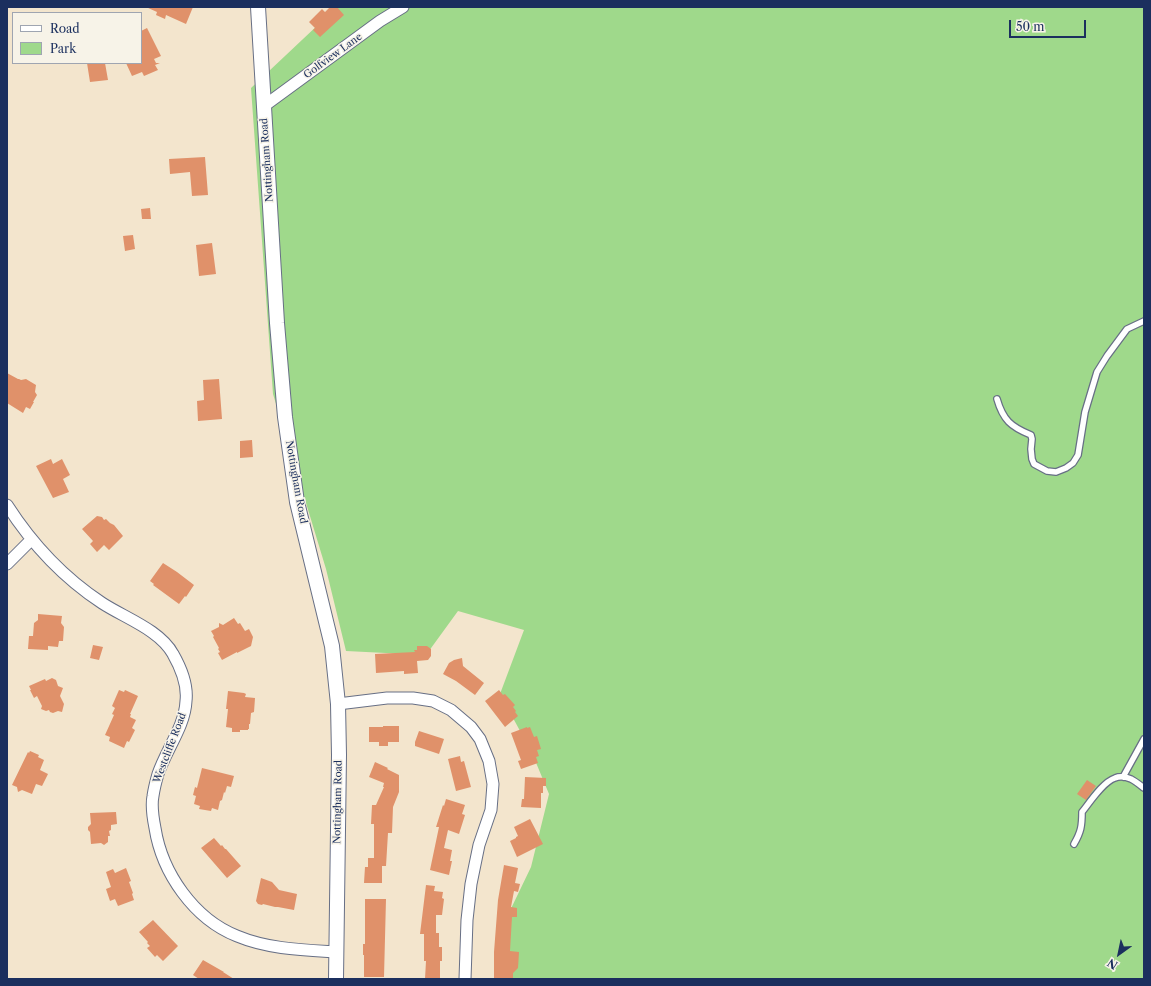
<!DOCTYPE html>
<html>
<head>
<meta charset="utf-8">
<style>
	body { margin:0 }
	#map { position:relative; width:1151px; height:986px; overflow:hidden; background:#f3e5cd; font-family:"Libre Caslon Text",serif }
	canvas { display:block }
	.frame { position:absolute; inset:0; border:8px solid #1b2f5e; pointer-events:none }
	.legend { position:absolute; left:12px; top:12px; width:130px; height:52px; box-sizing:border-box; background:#f7f3e8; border:1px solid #9fa5b1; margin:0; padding:5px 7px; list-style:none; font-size:12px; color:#1b2f5e }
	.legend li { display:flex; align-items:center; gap:8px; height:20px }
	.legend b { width:20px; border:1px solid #9fa5b1 }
	.north { position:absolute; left:1099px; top:934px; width:40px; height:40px; -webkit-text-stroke:3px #f7f3e8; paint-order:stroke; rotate:213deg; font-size:11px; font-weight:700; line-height:16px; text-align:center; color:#1b2f5e }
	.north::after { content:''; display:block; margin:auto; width:14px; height:18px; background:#1b2f5e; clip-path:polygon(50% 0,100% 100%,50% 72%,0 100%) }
	.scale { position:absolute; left:1009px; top:20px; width:77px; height:18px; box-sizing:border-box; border:2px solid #1b2f5e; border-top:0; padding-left:5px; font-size:12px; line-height:14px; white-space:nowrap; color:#1b2f5e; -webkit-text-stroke:3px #f7f3e8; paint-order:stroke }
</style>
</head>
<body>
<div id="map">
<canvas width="1151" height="986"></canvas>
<div class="frame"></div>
<ul class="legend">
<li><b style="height:5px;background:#fff"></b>Road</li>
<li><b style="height:11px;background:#9fd98b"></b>Park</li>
</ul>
<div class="north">N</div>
<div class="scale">50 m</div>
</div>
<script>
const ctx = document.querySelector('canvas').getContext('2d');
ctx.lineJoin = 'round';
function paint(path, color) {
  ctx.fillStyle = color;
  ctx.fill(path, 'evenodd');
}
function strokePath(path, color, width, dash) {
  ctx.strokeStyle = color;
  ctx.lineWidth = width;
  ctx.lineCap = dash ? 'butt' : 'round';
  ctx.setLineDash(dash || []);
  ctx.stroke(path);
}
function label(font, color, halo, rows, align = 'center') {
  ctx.font = font + ' "Libre Caslon Text",serif';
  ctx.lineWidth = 3;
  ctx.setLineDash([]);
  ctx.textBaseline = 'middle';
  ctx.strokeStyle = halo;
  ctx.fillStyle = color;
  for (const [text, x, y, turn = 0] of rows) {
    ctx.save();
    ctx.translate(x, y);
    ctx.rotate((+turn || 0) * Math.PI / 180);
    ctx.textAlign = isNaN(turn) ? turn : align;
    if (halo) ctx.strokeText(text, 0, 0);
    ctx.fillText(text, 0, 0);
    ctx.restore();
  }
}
paint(new Path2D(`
	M337 7H1144V979H501L506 919 531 867 549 794 532 753 500 694 524 630 458 611 426 655 346 651 326 569 273 394 251 88Z`), '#9fd98b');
paint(new Path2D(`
	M146 7H193L186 24 166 15 165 19 156 15 157 12Z
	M330 7H337L344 15 320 37 313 30 315 28 309 22 322 9 325 12Z
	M147 28 161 56 154 59 156 63H160L155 65 158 70 144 76 142 72 132 76 126 63H141V31Z
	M87 63H105L108 80 90 82Z
	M205 157 208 195 192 196 190 172 170 174 169 159Z
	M150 208 151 219H142L141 209Z
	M133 235 135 249 125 251 123 236Z
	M212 243 216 274 199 276 196 245Z
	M7 373 18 379H19L21 380 26 379 36 385 35 392 37 395 33 402H34L30 409 26 407 23 413 7 403Z
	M219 379 222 419 198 421 197 401 204 400 203 380Z
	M252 440 253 457 240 458V441Z
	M51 459 53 464 62 459 70 475 63 479 69 492 53 498 36 466Z
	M97 516 102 517 104 520 106 519 110 523 114 525 123 536 109 550 104 545 97 552 90 544 93 541 82 529Z
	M163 563 177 572 194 585 186 597 185 596 179 604 153 585 154 584 150 581Z
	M38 614 62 616 61 623 64 627 63 641H59L58 647 48 646V650L28 649 29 636H33L34 623 38 620Z
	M234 618 238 624 240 623 245 631 249 629 253 637 251 646 237 653V652L222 660 218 653 220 652 218 649 219 648 213 637 214 636 211 631 219 627V623L223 625Z
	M93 645 103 647 99 660 90 658Z
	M417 646H427L431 649V656L428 660 417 661 418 673 404 674V671L376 673 375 654 415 652 414 650H417Z
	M462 658 463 666 484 683 475 695 456 681 443 674 449 663 454 660Z
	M52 678 56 680 58 686 63 688 60 696 64 704 62 712 58 711 53 713 50 712 49 710 46 711 41 709 42 706 37 696 34 698 30 690H31L29 686 45 679 46 681Z
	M119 690 124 692 125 690 138 696 130 714H131L130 717 136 720 132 728 135 730 129 742 127 741 124 748 109 741 110 737 105 735 114 715 112 714 115 708 112 706Z
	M499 690 503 695 505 694 515 705 513 707 516 711 515 712 518 716 505 727 485 701Z
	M228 691 244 693 246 694 245 697 255 698 254 712 251 713 250 724H249V729H248V730H240V732H232V728L226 727 228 709H226Z
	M383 726H399V742H388V746H379V742H369V727H383Z
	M527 727V728L530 727 534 737 537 736 541 749 537 750 539 756 536 757 538 763 521 769 518 761 521 760 511 733Z
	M419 731 444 739 439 754 415 746V742Z
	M30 751 39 755 38 757 44 760 40 770 48 774 42 786 36 784 32 794 22 790 18 792 17 787 12 785 28 752 29 753Z
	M460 756 461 762 464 761 471 787 456 791 448 759Z
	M375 762 388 768 387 769 399 775V792L393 807 392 833H388L386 866H382V883H364L365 867H368V858H374V824H371L372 805H376L384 787H383L384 783 369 777Z
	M202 768 234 776 231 787 227 786 225 793 224 792 222 800 220 801 218 810 212 808 211 811 199 809 200 806 194 804 196 796 193 795 195 787 197 788Z
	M525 777 546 778V786H543V793H541V808L521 807 522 799H524Z
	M1087 780 1096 786 1086 800 1077 794Z
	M446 799 465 805 462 814 465 815 459 834 448 830 444 848 452 850 450 861H452L449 875 430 870 439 827H436L443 805 444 806Z
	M116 812 117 824 111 825V830L109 831 110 836H108V842L104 845 101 843 91 844 90 832 88 830V827L91 824 90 813Z
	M530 819 543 844 517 857 510 841 516 838V837L518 836 514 827Z
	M214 838 221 846 222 845 225 849H226L241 866 227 878 201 848Z
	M504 865 518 868 515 883 520 884 518 892 514 891 511 907 517 908V917H512L510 951 519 952 518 968 513 973V979H494V952L498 900Z
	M126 868 131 881 129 882 133 893 132 894 134 900 118 906 115 899 110 901 106 889 111 887 106 872 113 869 115 873Z
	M261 878 272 882 279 890 297 894 294 910 278 907H275L263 904 262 905 258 904 256 901Z
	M426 885 435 886 434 891 443 892 442 898 444 899 442 915H436V933H439V947H442V961H440V979H425L426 961H424V934H420Z
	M365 899H386L384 977H364V955H363V944H365Z
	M153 920 178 946 163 961 157 955 155 957 147 948 150 946 147 943 148 942 139 932Z
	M203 960 224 972H223L234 979H199L193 975Z`), '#e0916a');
const service = new Path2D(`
	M997 399C1003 420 1011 427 1031 435L1032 439 1031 449 1032 459 1034 464 1047 471 1056 472 1066 468 1073 463 1078 455 1085 412 1097 372 1107 356 1127 329 1144 321
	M1123 777 1144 739
	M1074 844C1081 832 1082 826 1082 812 1090 802 1103 782 1115 778 1120 776 1126 777 1131 779 1135 781 1140 785 1144 788`);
const minor = new Path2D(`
	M264 106 380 21 403 7
	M7 505C32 544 64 578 102 603 125 618 160 630 173 654 181 668 188 684 186 701 185 726 166 750 158 774 156 781 154 789 153 796 151 806 153 818 155 828 162 873 194 919 237 936 268 949 303 950 336 952
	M7 564 31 540
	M338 704 387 698H413L433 701 451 710 471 727 480 739 489 761 493 784 491 810 479 845 471 884 467 920 465 979`);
const tertiary = new Path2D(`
	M258 7 277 323 285 417 297 502 332 646 338 704 339 755 336 979`);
strokePath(service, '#676f85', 8);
strokePath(minor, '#676f85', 13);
strokePath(tertiary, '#676f85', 16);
strokePath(service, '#fff', 5.5);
strokePath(minor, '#fff', 11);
strokePath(tertiary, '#fff', 14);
label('10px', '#1b2f5e', '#f7f3e8', [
	["Golfview Lane",333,56,-36],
	["Nottingham Road",267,160,-94],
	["Nottingham Road",296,482,80],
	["Westcliffe Road",170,748,-69],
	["Nottingham Road",338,802,-89]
]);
</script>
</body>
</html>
